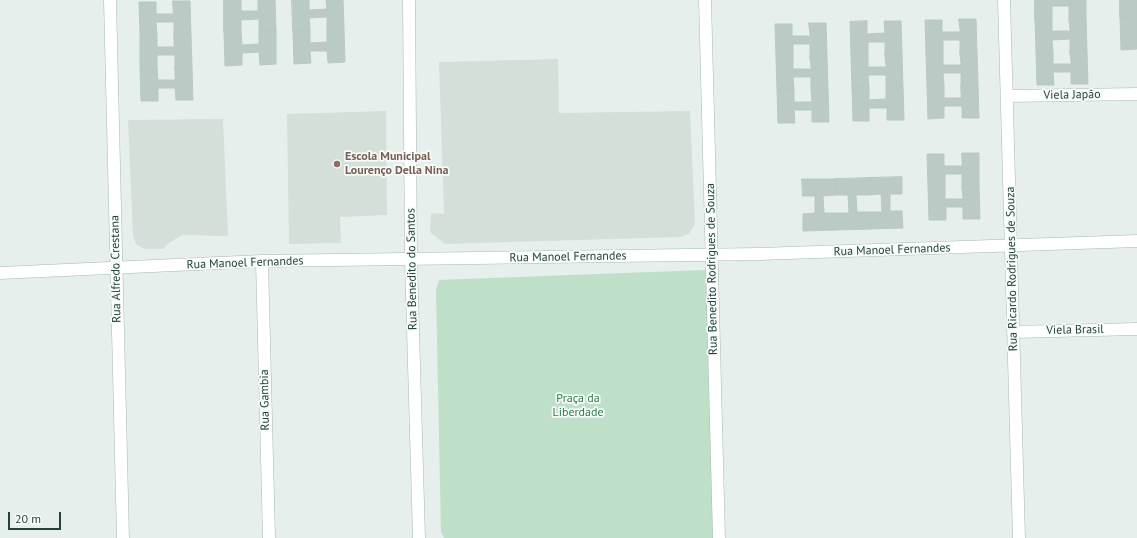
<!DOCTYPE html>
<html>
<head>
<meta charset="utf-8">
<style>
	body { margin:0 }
	#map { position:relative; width:1137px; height:538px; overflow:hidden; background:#e6efeb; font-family:"PT Sans",sans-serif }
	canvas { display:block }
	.scale { position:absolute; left:8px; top:512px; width:53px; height:18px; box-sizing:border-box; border:2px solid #24423a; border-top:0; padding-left:5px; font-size:12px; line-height:14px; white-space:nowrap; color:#24423a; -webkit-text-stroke:3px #f7fbf9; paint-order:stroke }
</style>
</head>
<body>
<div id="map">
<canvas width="1137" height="538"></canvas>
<div class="scale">20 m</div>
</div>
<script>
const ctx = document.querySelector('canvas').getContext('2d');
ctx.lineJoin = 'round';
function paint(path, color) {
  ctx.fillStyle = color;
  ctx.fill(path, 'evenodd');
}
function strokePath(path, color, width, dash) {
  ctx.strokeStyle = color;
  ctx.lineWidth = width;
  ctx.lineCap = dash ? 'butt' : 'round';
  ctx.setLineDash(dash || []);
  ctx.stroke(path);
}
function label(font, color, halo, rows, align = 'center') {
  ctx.font = font + ' "PT Sans",sans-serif';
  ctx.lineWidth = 3.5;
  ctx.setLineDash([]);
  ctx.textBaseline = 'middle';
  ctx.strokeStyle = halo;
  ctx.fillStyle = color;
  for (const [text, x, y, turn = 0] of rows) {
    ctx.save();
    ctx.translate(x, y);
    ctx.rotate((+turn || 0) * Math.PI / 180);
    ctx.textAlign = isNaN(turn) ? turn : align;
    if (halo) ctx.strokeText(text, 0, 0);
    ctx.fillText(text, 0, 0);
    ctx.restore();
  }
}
paint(new Path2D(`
	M558 59 559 113 690 111 695 224 689 234 679 237 445 244 430 232 431 213 444 214 439 62Z
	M386 111 387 215 340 217 341 243 289 244 287 114Z
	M223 119 228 236 183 235 170 242 163 249H144L136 244 133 236 128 120Z`), '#d4dfda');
paint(new Path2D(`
	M703 270 709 272 715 538H444L441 532 436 290 439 280Z`), '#bfe0c8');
const building = new Path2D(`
	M224 0H241V11H258V0H275L276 31 259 32V19L241 20V32H224Z
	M292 0H309V10L327 9 326 0H343L344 29 327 30V17L309 18 310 30 293 31Z
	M1035 0H1086V18H1069V6H1052V19H1035Z
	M1120 0H1137V16L1120 17Z
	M173 1H190L191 34H174V22H156L157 35H140L139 2H156V14H173Z
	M1137 16V49L1121 50 1120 17Z
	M1069 18H1086L1087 51H1070V39L1052 40 1053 52H1036L1035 19H1052V31H1070Z
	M959 19H976L977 52H960V40H943V53H926L925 20H942V32H960Z
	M867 21V34L885 33 884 21H901L902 54H885V42H868V55H851L850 22Z
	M809 23H826L827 56H810V44H793V57H776L775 24H792V36H810Z
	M344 29 345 62 328 63 327 51H310L311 63 294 64 293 31 310 30V43L327 42V30Z
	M276 31V64L260 65 259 52 242 53V65L225 66 224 32H241L242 45 259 44V32Z
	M174 34H191L192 67H175V55H157V68H140V35H157V47H174Z
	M1070 51H1087L1088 84H1071V72H1053L1054 85H1037L1036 52H1053V64H1071Z
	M960 52H977L978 85H961V73H943L944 86H927L926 53H943V65H961Z
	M885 54H902L903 87H886V75H868L869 87 852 88 851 55H868V67H886Z
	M810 56H827L828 89H811V77H793L794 89 777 90 776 57H793V69H811Z
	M175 67H192L193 100H176L175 88H158V101H141L140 68H157L158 80H175Z
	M961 85H978L979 118H962V106H944V118L928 119 927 86H944V98H961Z
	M869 87V100L886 99V87H903L904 120H887V108H869V121H853L852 88Z
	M794 89V102H812L811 89H828L829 122H812V110H794L795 123H778L777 90Z
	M962 153H979V186H962V174H945V187H928L927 154H944V166H962Z
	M902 177V194H890V211H902L903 228 870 229 869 212H882L881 194 869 195V178Z
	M869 178V195H856L857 212H869L870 229 836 230V213H849L848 195H836L835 179Z
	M802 179H835L836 195 823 196 824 213H836V230L803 231V214L815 213V196H803Z
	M962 186H979L980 219H963V207H946V220H929L928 187H945V199H963Z`);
paint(building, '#bbcac4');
strokePath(building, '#b8c9c2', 1);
const minor = new Path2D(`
	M110 0 123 538
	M409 0 411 260 419 538
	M705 0 719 538
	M1004 0 1019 538
	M1008 96 1137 94
	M262 261 269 538
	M0 273 262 261 759 254 1137 241
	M1013 332 1137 329`);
strokePath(minor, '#a8b8b2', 13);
strokePath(minor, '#fff', 12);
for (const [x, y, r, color] of [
	[337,164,4,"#8d6e63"]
]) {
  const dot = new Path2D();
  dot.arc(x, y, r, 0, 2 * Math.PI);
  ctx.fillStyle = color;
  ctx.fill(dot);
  strokePath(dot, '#f7fbf9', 1.5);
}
label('12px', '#24423a', '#f7fbf9', [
	["Viela Japão",1072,95,-1],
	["Rua Manoel Fernandes",892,250,-2],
	["Rua Manoel Fernandes",568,257,-1],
	["Rua Manoel Fernandes",245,263,-2],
	["Rua Alfredo Crestana",116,269,-91],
	["Rua Benedito do Santos",412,269,-91],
	["Rua Benedito Rodrigues de Souza",712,269,-91],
	["Rua Ricardo Rodrigues de Souza",1012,269,-91],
	["Viela Brasil",1075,330,-1],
	["Rua Gambia",265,400,-91]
]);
label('bold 12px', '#785e54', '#f7fbf9', [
	["Escola Municipal",345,157],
	["Lourenço Della Nina",345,171]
], 'left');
label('12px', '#2d7a4b', '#f7fbf9', [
	["Praça da",578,399],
	["Liberdade",578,413]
]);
</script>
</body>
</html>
